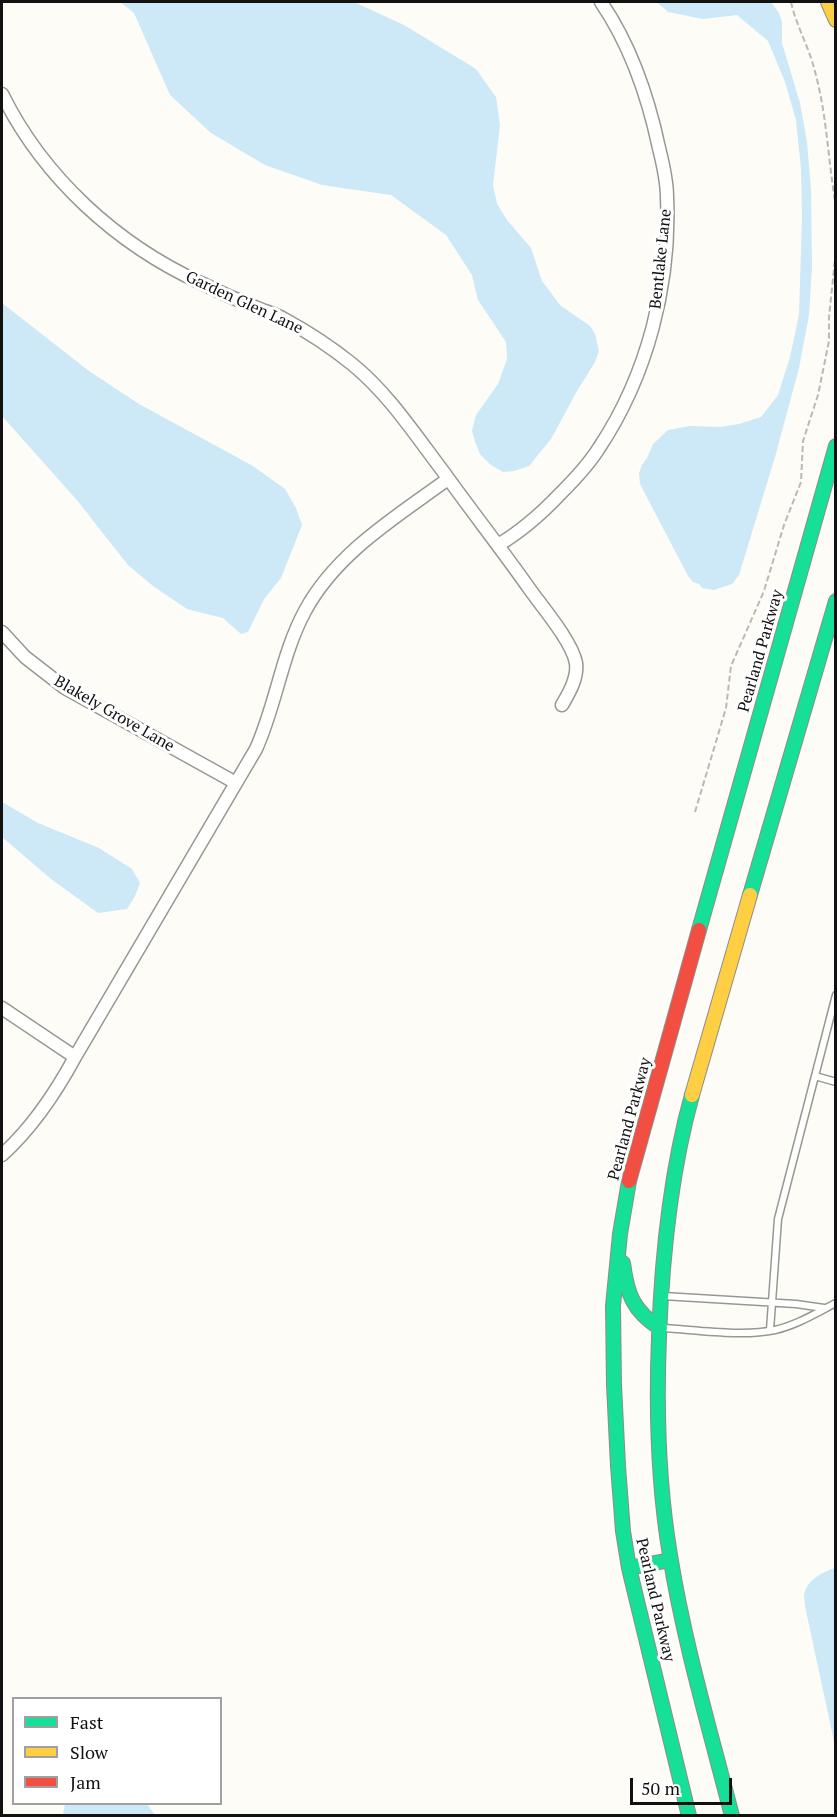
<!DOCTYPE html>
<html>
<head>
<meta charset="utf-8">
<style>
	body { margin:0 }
	#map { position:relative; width:837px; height:1817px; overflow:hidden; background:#fdfcf7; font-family:"PT Serif",serif }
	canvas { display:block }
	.frame { position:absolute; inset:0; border:3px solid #111; pointer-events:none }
	.legend { position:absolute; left:12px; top:1697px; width:210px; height:108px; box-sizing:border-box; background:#fff; border:2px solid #a0a0a0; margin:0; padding:8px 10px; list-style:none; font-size:18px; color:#111 }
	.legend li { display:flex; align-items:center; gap:12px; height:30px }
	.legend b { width:30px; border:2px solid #a0a0a0 }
	.scale { position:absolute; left:630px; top:1778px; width:102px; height:27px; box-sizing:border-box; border:3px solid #111; border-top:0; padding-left:8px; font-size:18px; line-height:21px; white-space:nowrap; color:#111; -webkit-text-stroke:4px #fff; paint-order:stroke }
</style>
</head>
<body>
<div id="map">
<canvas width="837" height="1817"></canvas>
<div class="frame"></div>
<ul class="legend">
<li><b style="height:8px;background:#16e098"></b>Fast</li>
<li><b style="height:8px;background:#ffcf43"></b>Slow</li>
<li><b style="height:8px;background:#f24e42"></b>Jam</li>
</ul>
<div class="scale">50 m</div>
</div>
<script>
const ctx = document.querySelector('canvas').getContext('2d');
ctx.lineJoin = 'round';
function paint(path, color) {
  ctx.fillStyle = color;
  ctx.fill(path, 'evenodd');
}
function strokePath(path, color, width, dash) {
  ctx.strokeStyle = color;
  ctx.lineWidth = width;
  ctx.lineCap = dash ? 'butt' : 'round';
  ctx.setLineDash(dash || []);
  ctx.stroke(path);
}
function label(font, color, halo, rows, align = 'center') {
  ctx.font = font + ' "PT Serif",serif';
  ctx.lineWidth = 6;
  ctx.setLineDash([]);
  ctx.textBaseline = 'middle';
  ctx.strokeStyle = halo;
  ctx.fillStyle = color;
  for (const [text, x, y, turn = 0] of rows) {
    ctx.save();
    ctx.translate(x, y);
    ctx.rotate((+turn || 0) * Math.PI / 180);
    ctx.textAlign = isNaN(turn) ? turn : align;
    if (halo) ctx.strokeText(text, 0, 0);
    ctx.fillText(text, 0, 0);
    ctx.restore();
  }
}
paint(new Path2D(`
	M120 2H354L404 25 476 69 496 97 500 125 493 185 497 204 507 220 531 248 542 281 560 305 590 326 595 334 599 351 595 362 577 391 551 439 529 466 514 471 503 472 491 465 480 454 475 442 472 431 476 415 498 384 507 359 506 342 478 300 472 275 446 235 391 195 322 185 265 165 211 133 170 95 134 13Z
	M657 2H771L779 13 782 22V43L800 103 807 142 811 189 812 267 809 315 799 368 775 457 739 575 732 584 714 590 702 588 699 584 693 582 688 576 640 484 639 473 642 465 647 458 653 444 668 430 690 426 720 427 739 424 761 417 778 395 790 357 799 315 802 217 801 169 796 120 785 82 768 41 737 15 703 19 668 12Z
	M2 303 89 371 139 404 253 466 285 489 296 508 302 525 281 578 264 599 248 632 241 634 223 618 187 609 153 586 128 565 76 499 2 416Z
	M2 802 38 823 99 848 132 869 140 883 135 896 127 909 98 913 51 879 2 837Z
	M835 1568H836L835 1746 805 1606C805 1602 803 1595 805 1591 809 1579 824 1571 835 1568Z
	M65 1804H147L155 1815H63Z`), '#cde8f7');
const lane = new Path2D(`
	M815 1076 836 1082
	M663 1296 796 1304 824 1308
	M663 1328C697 1330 742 1337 775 1330 797 1325 816 1313 836 1303
	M770 1330 778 1219 836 995`);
const street = new Path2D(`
	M2 94C43 177 116 244 201 283 219 292 237 300 255 307 264 311 275 314 284 319 308 332 331 347 352 364 389 394 416 436 445 474 473 513 503 551 531 591 544 609 572 642 576 663 578 678 569 693 562 705
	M498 545C522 531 542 513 561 493 575 479 589 464 599 448 647 376 671 284 667 197 667 181 663 164 659 148 648 96 631 46 601 2
	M2 632 25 657 65 688 236 783
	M2 1008 75 1057
	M2 1155C33 1127 55 1094 75 1057L256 749C276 705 282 653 305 611 336 553 396 517 448 479`);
const fast = new Path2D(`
	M750 895 836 601
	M699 930 836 446
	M692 1095C670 1174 662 1256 659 1337 656 1410 658 1483 670 1555 684 1643 710 1730 732 1816
	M629 1181 620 1234 613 1306 614 1385 618 1466 623 1531 629 1568 689 1816
	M623 1263C627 1294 633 1311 660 1328
	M629 1568 670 1560`);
const slow = new Path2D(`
	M828 2 836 20
	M692 1095 750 895`);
const jam = new Path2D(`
	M629 1181 699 930`);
strokePath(lane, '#979795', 9);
strokePath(street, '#979795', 15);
strokePath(fast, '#8e8d8b', 16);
strokePath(slow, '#8e8d8b', 16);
strokePath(jam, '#8e8d8b', 16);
strokePath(new Path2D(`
	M791 2C796 25 808 45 814 68 827 113 828 161 836 207
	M695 812 726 708 731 666 764 591 784 525 801 482 803 441 818 395 829 341V317L836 250`), '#b9b9b8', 2, [6, 3]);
strokePath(lane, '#fffffe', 6);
strokePath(street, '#fffffe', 12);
strokePath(fast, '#16e098', 14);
strokePath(slow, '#ffcf43', 14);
strokePath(jam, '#f24e42', 14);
label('16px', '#111', '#fff', [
	["Bentlake Lane",661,259,-84],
	["Garden Glen Lane",244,303,25],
	["Pearland Parkway",761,651,-74],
	["Blakely Grove Lane",114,714,30],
	["Pearland Parkway",630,1119,-75],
	["Pearland Parkway",655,1600,77]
]);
</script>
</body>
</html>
